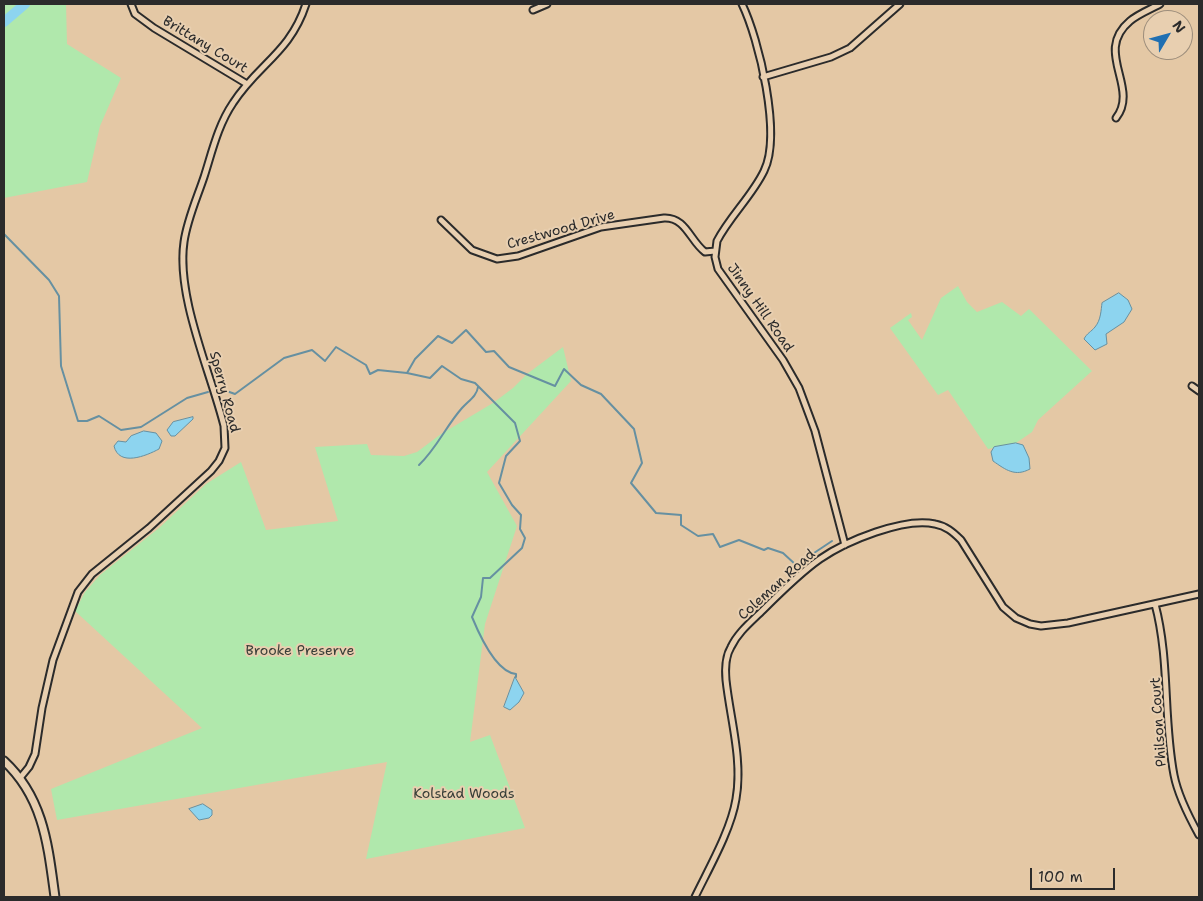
<!DOCTYPE html>
<html>
<head>
<meta charset="utf-8">
<style>
	body { margin:0 }
	#map { position:relative; width:1203px; height:901px; overflow:hidden; background:#e4c8a5; font-family:"Shantell Sans",sans-serif }
	canvas { display:block }
	.frame { position:absolute; inset:0; border:5px solid #2b2b2b; pointer-events:none }
	.north { position:absolute; left:1143px; top:10px; width:50px; height:50px; box-sizing:border-box; background:#e8cfb0; border:1px solid #9c8d7b; border-radius:50%; rotate:53deg; font-size:14px; font-weight:700; line-height:20px; text-align:center; color:#2b2b2b }
	.north::after { content:''; display:block; margin:auto; width:18px; height:22px; background:#1f6fb2; clip-path:polygon(50% 0,100% 100%,50% 72%,0 100%) }
	.scale { position:absolute; left:1030px; top:868px; width:85px; height:22px; box-sizing:border-box; border:2px solid #2b2b2b; border-top:0; padding-left:6px; font-size:15px; line-height:18px; white-space:nowrap; color:#2b2b2b; -webkit-text-stroke:4px #e8cfb0; paint-order:stroke }
</style>
</head>
<body>
<div id="map">
<canvas width="1203" height="901"></canvas>
<div class="frame"></div>
<div class="north">N</div>
<div class="scale">100 m</div>
</div>
<script>
const ctx = document.querySelector('canvas').getContext('2d');
ctx.lineJoin = 'round';
function paint(path, color) {
  ctx.fillStyle = color;
  ctx.fill(path, 'evenodd');
}
function strokePath(path, color, width, dash) {
  ctx.strokeStyle = color;
  ctx.lineWidth = width;
  ctx.lineCap = dash ? 'butt' : 'round';
  ctx.setLineDash(dash || []);
  ctx.stroke(path);
}
function label(font, color, halo, rows, align = 'center') {
  ctx.font = font + ' "Shantell Sans",sans-serif';
  ctx.lineWidth = 4;
  ctx.setLineDash([]);
  ctx.textBaseline = 'middle';
  ctx.strokeStyle = halo;
  ctx.fillStyle = color;
  for (const [text, x, y, turn = 0] of rows) {
    ctx.save();
    ctx.translate(x, y);
    ctx.rotate((+turn || 0) * Math.PI / 180);
    ctx.textAlign = isNaN(turn) ? turn : align;
    if (halo) ctx.strokeText(text, 0, 0);
    ctx.fillText(text, 0, 0);
    ctx.restore();
  }
}
paint(new Path2D(`
	M6 4H66L67 44 121 78 100 126 87 182 4 198V7Z
	M958 286 967 302 977 312 1002 302 1021 316 1029 309 1092 371 1038 420 1032 432 1016 443 988 449 948 390 938 395 890 328 911 313 912 317 908 320 922 340 941 298Z
	M563 347 571 381 487 472 517 526 485 624 470 742 490 735 525 828 366 859 387 762 57 820 51 789 202 728 75 611 85 592 100 575 159 528 206 484 241 462 266 530 338 521 315 447 367 444 371 455 404 456 417 452 441 434 493 403 513 388 527 374Z`), '#b0e8ac');
const water = new Path2D(`
	M1119 293 1128 300 1132 309 1124 322 1106 334 1107 344 1095 350 1084 339C1087 333 1091 332 1095 327 1101 320 1101 310 1102 303Z
	M193 417V419L175 436H171L167 430 173 422Z
	M144 431 156 433 162 441 159 449C146 456 119 467 114 446L118 441 126 442 131 436Z
	M1016 443 1023 445 1029 458 1030 469C1015 477 1006 470 993 461L991 452 994 447Z
	M515 677 524 693 519 702 510 710 504 707Z
	M203 804 212 810V815L209 818 199 820 189 809Z`);
paint(water, '#8dd4ef');
strokePath(water, '#6690a1', 1);
strokePath(new Path2D(`
	M4 234 49 280 59 296 61 366 78 421H87L99 416 121 430 141 427 187 398 208 392
	M407 373 430 378 442 366 461 379 475 383 515 423 520 441 506 456 499 483 512 505 521 515 520 529 525 538 522 548 490 578H483L481 597 472 617C479 634 496 672 516 674V677
	M221 389 235 394 284 358 312 350 325 361 336 347 366 365 370 374 378 370 407 373 415 359 438 336 452 343 466 330 486 352 494 351 509 367 555 386 564 369 581 385 601 394 634 429 642 463 631 483 656 513 681 515V525L698 536 713 534 720 547 739 540 764 550 768 548 783 553 796 565 832 541
	M419 465C437 448 446 426 462 408 468 401 477 396 478 387`), '#6690a1', 2);
strokePath(new Path2D(`
	M4 22 25 4`), '#8dd4ef', 10);
const street = new Path2D(`
	M131 4 135 14 154 28 247 84
	M742 4C759 39 782 135 764 171 752 196 730 216 717 241L715 257 718 269 783 360 799 388 815 431 845 545
	M533 10 547 4
	M763 77 831 57 850 48 900 4
	M1116 118C1140 87 1093 52 1130 21 1138 14 1151 9 1160 4
	M441 220 472 250 497 259 518 256 601 227 664 218C686 217 690 241 705 252L715 251
	M1192 386 1199 391
	M1155 604C1170 660 1163 718 1174 775 1178 796 1189 817 1199 835
	M20 778 29 767 35 754 42 708 53 660 78 592 92 574 149 528 211 471 219 461 225 448 224 426C211 373 176 297 184 242 187 220 197 198 204 177 212 152 218 125 233 103 258 64 290 53 306 4
	M695 897C709 868 731 830 736 799 743 760 730 718 726 680 725 669 725 657 731 647 738 632 752 621 763 610 781 592 800 573 820 559 846 541 904 517 935 524 946 526 953 532 961 540L1003 607 1016 618 1030 624 1041 626 1068 623 1199 594`);
const secondary = new Path2D(`
	M4 761C44 798 48 846 55 897`);
strokePath(street, '#2b2b2b', 9);
strokePath(secondary, '#2b2b2b', 11);
strokePath(street, '#e8cfb0', 5);
strokePath(secondary, '#e8cfb0', 7);
label('14px', '#2b2b2b', '#e8cfb0', [
	["Brittany Court",205,45,31],
	["Crestwood Drive",561,230,-16],
	["Jinny Hill Road",760,308,55],
	["Sperry Road",224,392,75],
	["Coleman Road",777,585,-42],
	["Philson Court",1159,722,-94]
]);
label('14px', '#383e38', '#e8cfb0', [
	["Brooke Preserve",300,651],
	["Kolstad Woods",464,794]
]);
</script>
</body>
</html>
